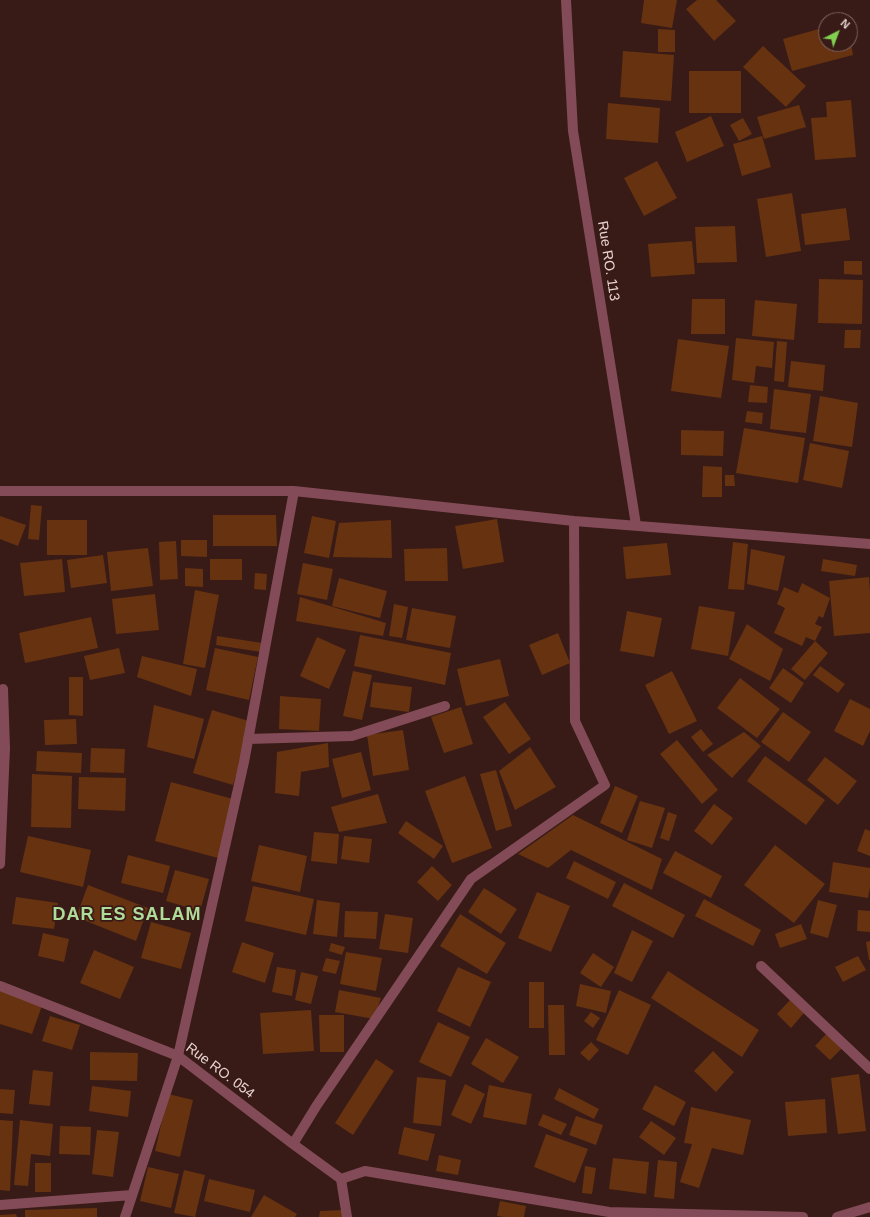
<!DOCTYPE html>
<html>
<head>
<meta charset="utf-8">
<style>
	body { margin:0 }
	#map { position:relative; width:870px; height:1217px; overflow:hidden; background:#381b17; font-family:Helvetica,sans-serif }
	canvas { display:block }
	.north { position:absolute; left:818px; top:12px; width:40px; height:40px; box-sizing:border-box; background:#381b17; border:1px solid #7f6561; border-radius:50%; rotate:42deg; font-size:11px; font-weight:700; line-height:16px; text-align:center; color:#e9d4d1 }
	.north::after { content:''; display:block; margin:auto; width:14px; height:18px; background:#81d050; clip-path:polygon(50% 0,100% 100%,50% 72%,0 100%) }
</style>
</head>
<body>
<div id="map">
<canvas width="870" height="1217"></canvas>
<div class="north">N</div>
</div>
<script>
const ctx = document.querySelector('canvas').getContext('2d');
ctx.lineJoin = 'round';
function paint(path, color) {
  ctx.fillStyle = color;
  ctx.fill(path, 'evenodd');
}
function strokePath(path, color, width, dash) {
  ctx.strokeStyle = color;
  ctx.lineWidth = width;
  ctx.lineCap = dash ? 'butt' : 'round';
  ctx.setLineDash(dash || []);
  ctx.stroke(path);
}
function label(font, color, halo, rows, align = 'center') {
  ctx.font = font + ' Helvetica,sans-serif';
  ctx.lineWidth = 3.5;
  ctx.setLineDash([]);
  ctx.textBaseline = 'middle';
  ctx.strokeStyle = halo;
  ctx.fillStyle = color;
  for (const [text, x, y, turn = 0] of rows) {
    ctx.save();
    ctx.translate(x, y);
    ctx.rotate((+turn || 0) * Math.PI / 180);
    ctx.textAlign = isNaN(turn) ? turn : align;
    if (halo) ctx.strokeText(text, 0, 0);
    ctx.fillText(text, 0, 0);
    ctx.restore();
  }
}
paint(new Path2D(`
	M644 0H677L672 28 641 23Z
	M697 0H716L736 21 714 41 686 9Z
	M826 27V44H851L853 55 792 71 783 39Z
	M658 29 675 30V52H658Z
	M763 46 806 86 786 107 743 67Z
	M623 51 674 55 671 101 620 97Z
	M689 71H741V113H689Z
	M851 100 856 157 815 160 811 118 827 117 826 102Z
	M608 103 660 108 658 143 606 139Z
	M799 105 806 127 764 139 757 117Z
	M711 116 724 146 687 162 675 132Z
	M743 118 752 134 739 141 730 125Z
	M762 136 771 167 742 176 733 144Z
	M657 161 677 198 644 216 624 178Z
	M792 193 801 251 766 257 757 199Z
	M846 208 850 240 805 245 801 214Z
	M735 226 737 262 697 263 695 227Z
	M692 241 695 274 651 277 648 244Z
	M844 261H862V275L844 274Z
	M819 279 863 280 862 324 818 323Z
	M692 299H725V334H691Z
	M755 300 797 304 794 340 752 336Z
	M845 330H861L860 348H844Z
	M736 338 774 342 772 368 756 366 754 383 732 380Z
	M678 339 729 346 721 398 671 391Z
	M777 341 787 342 784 382 774 381Z
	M791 361 825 365 823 391 788 387Z
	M750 385 768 387 767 403 748 402Z
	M774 389 811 394 806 433 770 429Z
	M820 396 858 403 852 447 813 441Z
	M747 411 763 413 762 424 745 422Z
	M744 428 805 438 798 483 736 473Z
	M681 430 724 431 723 456 681 455Z
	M810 443 849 451 842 488 803 480Z
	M703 466 722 467V497H702Z
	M725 475H734L735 486H725Z
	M31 505 42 506 39 540 28 539Z
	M213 515H276L277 546H213Z
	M0 516 26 525 18 546 0 539Z
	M312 516 336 521 329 558 304 553Z
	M497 519 504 562 463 569 455 526Z
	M47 520H87V555H47Z
	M391 520 392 558 333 557 339 523Z
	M181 540H207V557L181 556Z
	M176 541 178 579 160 580 159 542Z
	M733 542 748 544 744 590 728 589Z
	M667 543 671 575 626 579 623 547Z
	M148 548 153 586 111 591 107 552Z
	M447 548 448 581H405L404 549Z
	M751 549 785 556 778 591 747 584Z
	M103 555 107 583 71 588 67 560Z
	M62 559 65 592 24 596 20 563Z
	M210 559H242V580H210Z
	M823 559 857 565 855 576 821 571Z
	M303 563 333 569 327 600 297 594Z
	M185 568 203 569V587L185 586Z
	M255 573 267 574 266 590 254 589Z
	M869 577 870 592V633L834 636 829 581Z
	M339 578 387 591 380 618 332 606Z
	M802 583 830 598 823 618 819 616 815 624 822 627 815 641 806 637 802 646 774 633 785 608 777 604 784 587 798 593Z
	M195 590 219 595 205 668 183 664Z
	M155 594 159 630 116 634 112 599Z
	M300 597 386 623 383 636 296 621Z
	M394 604 408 607 402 638 389 636Z
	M699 606 735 612 728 656 691 649Z
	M412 608 456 616 450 648 406 640Z
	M627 611 662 618 654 657 620 651Z
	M91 617 98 648 25 663 19 633Z
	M747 624 783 649 770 681 729 659Z
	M558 633 570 663 542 675 529 645Z
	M360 635 451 653 445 685 354 666Z
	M217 636 262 643 261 652 216 645Z
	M317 637 346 650 329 689 300 676Z
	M815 641 828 653 805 680 791 669Z
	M119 648 125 673 90 680 84 656Z
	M215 648 258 657 249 700 206 690Z
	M142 656 197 669 191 696 137 677Z
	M500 659 509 696 466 706 457 669Z
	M820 666 845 684 838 693 813 675Z
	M783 668 804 683 791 703 769 688Z
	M353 671 372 675 362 720 343 716Z
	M672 671 697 721 669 734 645 685Z
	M69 677H83V716L69 715Z
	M740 678 780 709 757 738 717 708Z
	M373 682 412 687 409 712 370 707Z
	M280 696 321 699 319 731 279 729Z
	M850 699 870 709V731L863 746 834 731Z
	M505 702 531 739 509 754 483 717Z
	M154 705 204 719 194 759 147 747Z
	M461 707 473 744 444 753 431 717Z
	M212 710 252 722 233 785 193 773Z
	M783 712 811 732 789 762 761 742Z
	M76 719 77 744 45 745 44 720Z
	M701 729 713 744 703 752 691 737Z
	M403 730 409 770 373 776 367 735Z
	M744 732 761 746 732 778 707 755Z
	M677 740 718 790 702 804 660 754Z
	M328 743 329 767 301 772 299 796 275 793 277 752Z
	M530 747 556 787 515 810 499 771Z
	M91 748 125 749 124 773 90 772Z
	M37 751 82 753 81 773 36 771Z
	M361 752 371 790 342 798 332 759Z
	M765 756 825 800 806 825 747 781Z
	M825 757 857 781 838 805 807 780Z
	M496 770 512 826 496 831 480 774Z
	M32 774 72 776 71 828 31 827Z
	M465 776 492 848 452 863 425 791Z
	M79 777 126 778 125 811 78 809Z
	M171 782 233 799 218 858 155 841Z
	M615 786 638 796 622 833 600 823Z
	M378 794 387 823 339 832 331 807Z
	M640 801 665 808 652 848 627 840Z
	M714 804 733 818 712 845 694 831Z
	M668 812 677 815 669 841 660 838Z
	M573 815 662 859 652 890 571 850 548 868 518 854Z
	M406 821 443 846 434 859 398 833Z
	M865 829 870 831V856L857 851Z
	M314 832 339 834 337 864 311 861Z
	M28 836 91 850 83 887 20 872Z
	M344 836 372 839 369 863 341 859Z
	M259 845 307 856 300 892 251 881Z
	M775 845 825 884 794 923 744 885Z
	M675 851 722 876 711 898 663 873Z
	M128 855 170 866 163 893 121 883Z
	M574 861 616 882 608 899 566 878Z
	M833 862 870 868V887L868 898 829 892Z
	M432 866 452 885 438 901 417 882Z
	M175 870 209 879 200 911 166 901Z
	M624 883 685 915 673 938 612 906Z
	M88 885 148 908 136 941 76 917Z
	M253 886 314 899 306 935 245 921Z
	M484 888 517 909 501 934 468 912Z
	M537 892 570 906 551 952 518 938Z
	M16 897 58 903 54 929 12 924Z
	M704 899 761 930 753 946 695 916Z
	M317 900 340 903 337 937 313 934Z
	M818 900 837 905 828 938 810 933Z
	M858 910 870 911V932L857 931Z
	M345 911 378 912 376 939 344 937Z
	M385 914 413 918 408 953 379 949Z
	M460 914 506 943 487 974 440 946Z
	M151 922 191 933 181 969 141 958Z
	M801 924 807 939 780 948 775 934Z
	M632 930 653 941 632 982 614 973Z
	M43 933 69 939 64 962 38 956Z
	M870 941V960H869L866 942Z
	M242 942 274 953 265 983 232 972Z
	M331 943 345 947 342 955 329 951Z
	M94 950 134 967 120 999 80 983Z
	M346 952 382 958 376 991 340 984Z
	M593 953 614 967 601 987 580 973Z
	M858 956 866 970 843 982 835 967Z
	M326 958 340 961 336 974 322 971Z
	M277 967 296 970 292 996 272 992Z
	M458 967 491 982 470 1027 437 1011Z
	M668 971 759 1030 742 1057 651 998Z
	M301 972 318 976 311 1004 295 1000Z
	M529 982H544V1028H529Z
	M580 984 611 991 606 1013 576 1006Z
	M0 988 44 1000 32 1034 0 1024Z
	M339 990 381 998 374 1019 335 1012Z
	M619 990 651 1005 628 1055 596 1040Z
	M790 1000 804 1013 791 1028 777 1014Z
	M548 1005H564L565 1055H549Z
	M311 1010 314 1051 263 1054 260 1013Z
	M591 1012 600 1018 593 1028 584 1021Z
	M319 1015H344V1052H320Z
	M50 1016 80 1025 72 1050 42 1041Z
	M438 1022 470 1037 451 1077 419 1062Z
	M827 1033 842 1048 830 1060 815 1046Z
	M486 1038 519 1057 503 1083 471 1064Z
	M591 1042 599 1050 589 1061 580 1053Z
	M713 1051 734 1072 716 1092 694 1071Z
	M90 1052 138 1053 137 1081 90 1080Z
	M376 1059 394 1071 353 1135 335 1123Z
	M33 1070 53 1072 50 1106 29 1104Z
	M859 1074 866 1131 838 1134 831 1078Z
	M417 1077 446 1080 441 1126 413 1123Z
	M465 1084 485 1094 471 1124 451 1115Z
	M489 1085 532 1094 526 1125 483 1117Z
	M655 1085 686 1102 674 1126 642 1109Z
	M92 1086 131 1091 128 1117 89 1111Z
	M559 1088 599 1109 594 1119 554 1099Z
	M0 1089 15 1090 13 1114 0 1113Z
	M168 1094 193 1100 180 1157 155 1151Z
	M825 1099 827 1133 788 1136 785 1102Z
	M691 1107 751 1120 743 1155 712 1148 699 1188 680 1182 692 1144 684 1143Z
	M543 1114 567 1124 561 1135 538 1125Z
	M576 1116 603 1125 596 1145 569 1135Z
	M0 1120 13 1121 10 1191 0 1190Z
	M20 1120 53 1124 50 1156 31 1154 28 1186 14 1185Z
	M651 1121 676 1138 664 1155 639 1137Z
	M60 1126 91 1127 90 1155 59 1154Z
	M404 1127 435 1134 428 1161 398 1154Z
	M97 1130 119 1132 113 1177 92 1174Z
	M546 1134 588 1149 575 1183 534 1167Z
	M439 1155 461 1160 458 1175 436 1171Z
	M613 1158 649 1162 646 1194 609 1189Z
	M658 1160 677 1162 674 1199 654 1197Z
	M35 1163H51V1192H35Z
	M585 1166 596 1168 592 1194 582 1193Z
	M148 1167 179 1174 171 1208 140 1201Z
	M184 1170 205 1175 195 1217 174 1213Z
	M209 1179 255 1190 250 1212 204 1201Z
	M264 1195 297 1214 295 1217H251Z
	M500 1201 526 1206 524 1217H504L497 1216Z
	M97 1208V1217H25V1210Z
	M344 1210 345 1217H319L320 1211Z
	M16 1214 17 1217H0V1215Z`), '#663210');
strokePath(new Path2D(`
	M248 739 352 736 445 706`), '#834b57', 10);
strokePath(new Path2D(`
	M566 0 573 131 636 525
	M0 491H294L574 521 870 544
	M0 864 5 748 3 689
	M761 966 870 1069
	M0 986 178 1056 293 1144 341 1179
	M293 1144 317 1105 471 879 605 785 575 721 574 521
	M341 1179 365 1171 609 1212 803 1217
	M341 1179 347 1217
	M0 1205 132 1195
	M125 1217 178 1056 244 762 294 491
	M837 1217 870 1207`), '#834b57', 10);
label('14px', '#e9d4d1', '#381b17', [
	["Rue RO. 113",608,261,81],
	["Rue RO. 054",220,1071,37]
]);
ctx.letterSpacing = '1px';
label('bold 18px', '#b0dc9a', '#381b17', [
	["DAR ES SALAM",127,915]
]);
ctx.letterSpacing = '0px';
</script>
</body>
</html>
